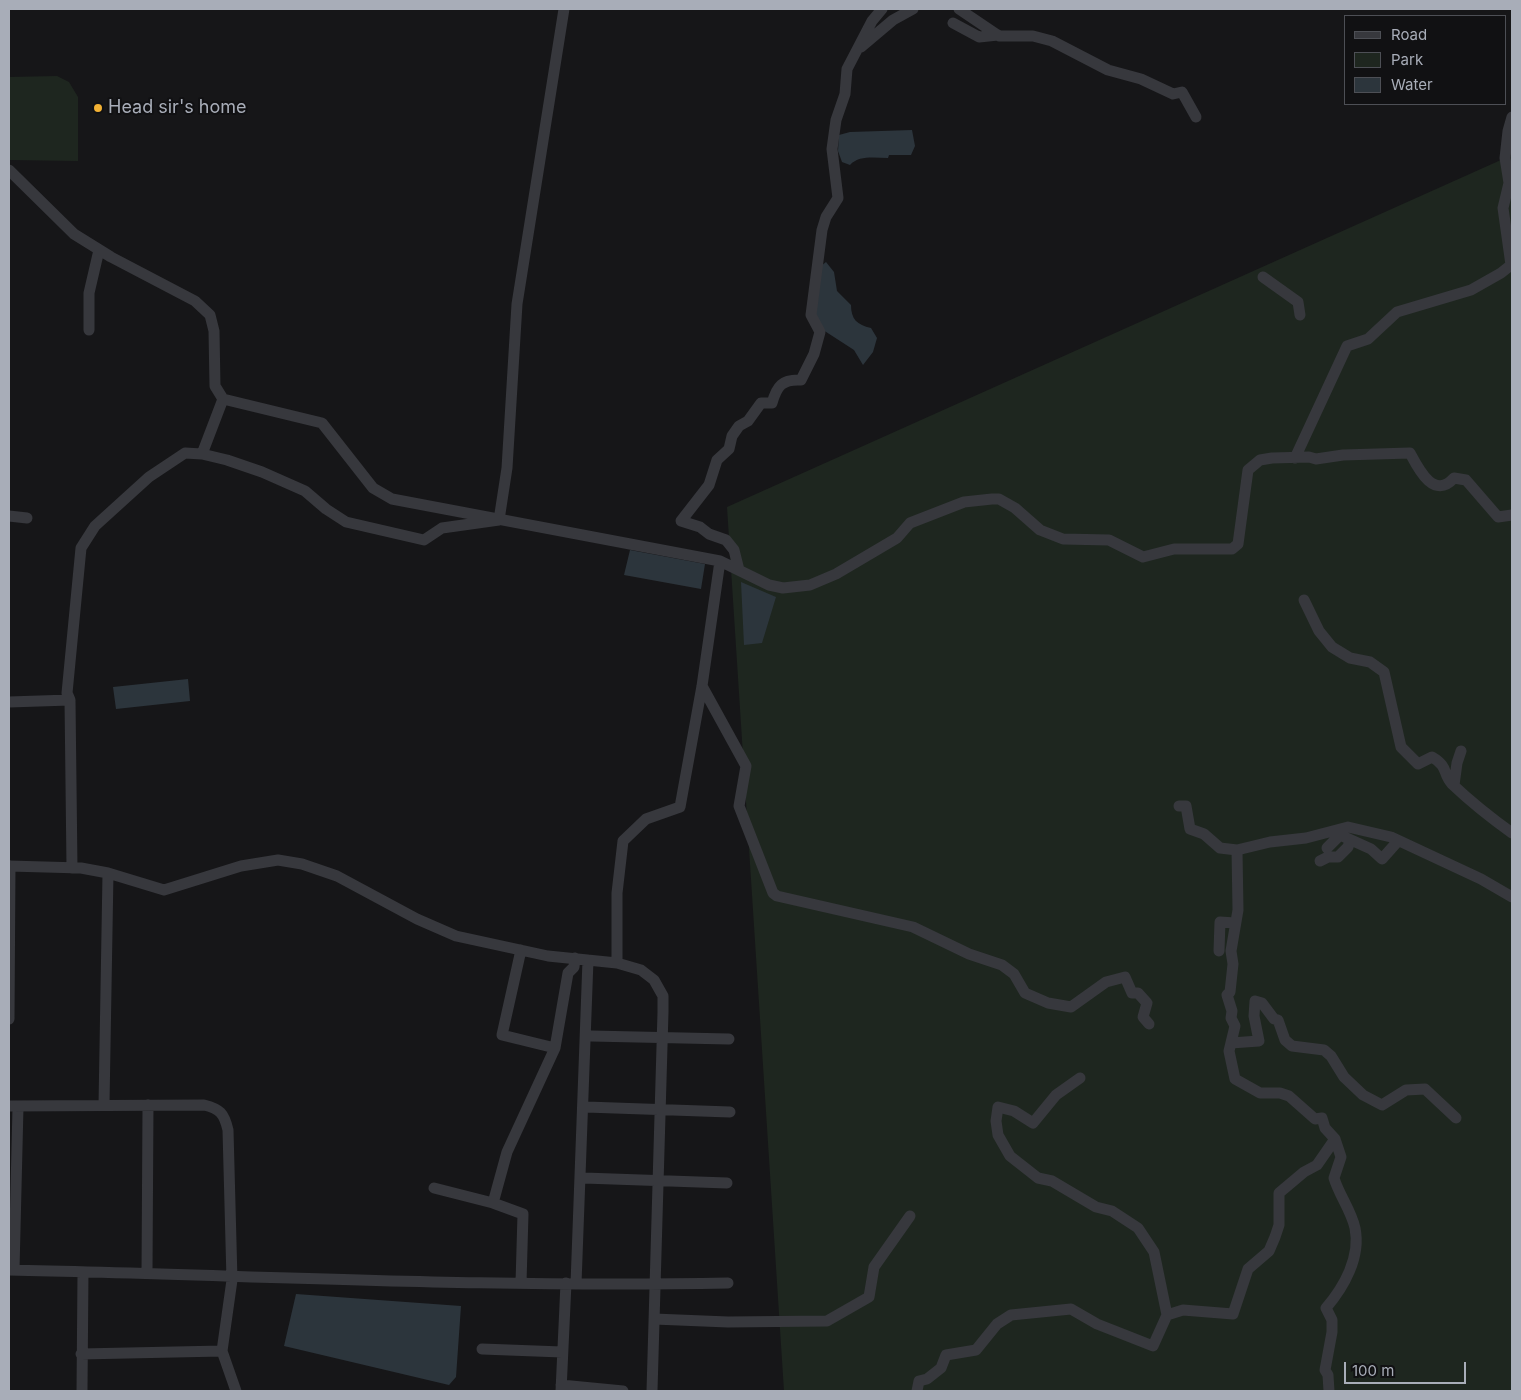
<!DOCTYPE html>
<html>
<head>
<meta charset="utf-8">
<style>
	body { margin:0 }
	#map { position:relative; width:1521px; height:1400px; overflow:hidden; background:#161618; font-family:Inter,sans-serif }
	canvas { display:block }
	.frame { position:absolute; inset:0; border:10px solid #a8adb8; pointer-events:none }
	.legend { position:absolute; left:1344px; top:15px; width:162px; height:90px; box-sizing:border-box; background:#111113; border:1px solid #4d4f55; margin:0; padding:6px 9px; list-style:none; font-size:15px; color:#a8adb8 }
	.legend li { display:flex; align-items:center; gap:10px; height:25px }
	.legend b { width:25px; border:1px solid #4d4f55 }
	.scale { position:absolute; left:1344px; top:1362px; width:122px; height:22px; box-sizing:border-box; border:2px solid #a8adb8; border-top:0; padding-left:6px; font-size:15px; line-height:18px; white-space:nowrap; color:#a8adb8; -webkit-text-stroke:4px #111113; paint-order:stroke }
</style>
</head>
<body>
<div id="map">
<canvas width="1521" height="1400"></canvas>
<div class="frame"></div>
<ul class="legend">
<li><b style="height:6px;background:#37383d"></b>Road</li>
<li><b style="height:14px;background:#1e261f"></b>Park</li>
<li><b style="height:14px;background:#2c353c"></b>Water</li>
</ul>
<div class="scale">100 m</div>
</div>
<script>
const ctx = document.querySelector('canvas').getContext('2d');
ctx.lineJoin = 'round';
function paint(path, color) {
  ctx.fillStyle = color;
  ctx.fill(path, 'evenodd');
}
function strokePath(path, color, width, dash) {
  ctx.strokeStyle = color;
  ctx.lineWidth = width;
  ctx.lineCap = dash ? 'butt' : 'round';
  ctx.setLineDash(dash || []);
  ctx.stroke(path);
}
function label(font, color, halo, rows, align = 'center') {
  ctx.font = font + ' Inter,sans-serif';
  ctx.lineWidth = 4;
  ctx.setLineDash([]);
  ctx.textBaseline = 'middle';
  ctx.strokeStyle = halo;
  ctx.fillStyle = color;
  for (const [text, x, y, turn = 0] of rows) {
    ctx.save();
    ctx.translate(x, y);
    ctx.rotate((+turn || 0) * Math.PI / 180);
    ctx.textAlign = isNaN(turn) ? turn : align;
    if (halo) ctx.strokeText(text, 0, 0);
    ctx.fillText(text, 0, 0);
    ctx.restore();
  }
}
paint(new Path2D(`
	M57 76 69 82 78 97V161L9 160V77Z
	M1512 155V1391H784L727 507Z`), '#1e261f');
paint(new Path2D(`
	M912 130 915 146 911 155H889L888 158C875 158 859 155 850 165L842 162 838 151 839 135 850 132Z
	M826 262 834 272 837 291 851 305C851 319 857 325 871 328L877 338 873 352 863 365 854 350 820 328 814 317 821 266Z
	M630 550 705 564 701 589 624 575Z
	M741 582 776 597 762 643 744 645Z
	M188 679 190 701 116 709 113 687Z
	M296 1294 461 1306 456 1377 449 1385 284 1346Z`), '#2c353c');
strokePath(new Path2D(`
	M959 9 999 36H1033L1052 41 1108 70 1141 79 1173 94 1182 92 1196 117
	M953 23 979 37 998 35
	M861 47 893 20 913 9
	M9 170 74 234 111 257 195 301 210 315 214 331 215 386 223 399 322 423 373 488 392 499 720 561 769 585 783 588 810 585 836 574 897 538 910 523 964 502 992 499H999L1015 508 1040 530 1063 539 1109 540 1143 557 1174 549H1232L1238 544 1248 470 1260 460 1272 458 1309 457 1316 459 1343 455 1410 453C1419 470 1434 500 1454 478L1466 480 1498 517 1512 515
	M1263 277 1298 302 1300 315
	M89 330V293L99 250
	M202 454 223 399
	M1295 458 1347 346 1368 339 1397 312 1471 290 1501 273 1511 265 1503 208 1509 183 1505 158 1508 131 1512 117
	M9 516 27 518
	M739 570 734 550 726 540 709 534 700 527 681 521 709 485 717 460 729 449 732 436 739 426 748 421 761 403H772C777 386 782 379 801 380L814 354 820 332 811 315 822 230 826 217 838 198 832 149 836 120 845 94 847 69 872 21 882 9
	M1304 600 1319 631 1332 647 1350 658 1370 662 1384 672 1401 747 1418 764 1432 757C1449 767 1442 773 1452 784 1471 802 1491 818 1512 833
	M702 686 746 766 739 806 773 893 777 896 913 927 969 954 1002 965 1014 974 1025 993 1048 1003 1071 1007 1106 982 1125 977 1132 993H1138L1147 1003 1143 1017 1149 1024
	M70 700 67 693 81 548 95 526 149 477 185 453 202 454 227 460 262 472 305 491 326 509 346 522 424 540 442 528 499 520 507 468 517 304 564 9
	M9 702 70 700 72 868
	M1454 785 1457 763 1461 751
	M1179 806H1186L1190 829 1204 834 1220 848 1237 850 1270 842 1306 838 1348 827 1391 837 1481 879 1512 897
	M1327 848 1340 835 1371 849 1382 859 1398 841
	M1320 861 1328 857H1338L1348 847 1350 840
	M9 866 81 868 108 873 164 890 241 866 278 860 302 864 337 876 417 919 456 936 548 956 617 963 641 970 654 980 663 996V1012L652 1391
	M521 950 502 1035 555 1048 568 973 574 967 575 958
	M1219 951 1220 922 1235 923
	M617 963V893L623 841 646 819 680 807 702 686 720 561
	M9 1019 10 866
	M591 1036 729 1039
	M1231 1043 1259 1041 1254 1016 1255 1001 1262 1003 1274 1019 1278 1020 1285 1040 1292 1046 1324 1050 1331 1056 1344 1077 1363 1095 1382 1105 1406 1090 1425 1089 1456 1118
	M1080 1078 1056 1095 1033 1123 1014 1111 998 1107 996 1121 998 1135 1010 1156 1038 1178 1052 1181 1096 1207 1112 1211 1138 1228 1154 1252 1167 1315
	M104 1105 108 873
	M9 1106 204 1105C220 1109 224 1113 228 1130L232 1280 222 1351 236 1391
	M586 1107 730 1112
	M584 1178 727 1183
	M434 1188 493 1203 523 1214 521 1283
	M493 1203 507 1152 555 1048
	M9 1270C249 1275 489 1288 728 1283
	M14 1270 18 1107
	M147 1273 148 1105
	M576 1284 588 960
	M654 1319 728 1322 827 1321 869 1297 874 1267 910 1216
	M482 1349 562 1352
	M81 1354 222 1351
	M561 1385 623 1391
	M82 1391 83 1272
	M561 1391 566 1283
	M917 1391 919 1381 927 1379 941 1368 946 1355 976 1350 997 1324 1011 1315 1071 1309 1097 1324 1153 1346 1167 1315 1183 1310 1233 1314 1248 1269 1269 1251 1275 1237 1279 1225V1193L1304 1172 1317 1165 1335 1139 1325 1128 1322 1118 1315 1119 1289 1096 1280 1093H1260L1235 1079 1229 1051 1235 1026 1231 1018 1232 1011 1227 995 1230 992 1233 964 1231 951 1238 910 1237 850
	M1329 1391 1328 1375 1325 1370 1332 1332V1320L1326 1308C1344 1287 1361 1257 1355 1228 1351 1210 1339 1195 1334 1178L1341 1157 1335 1139`), '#37383d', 11);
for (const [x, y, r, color] of [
	[98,108,5,"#f2b134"]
]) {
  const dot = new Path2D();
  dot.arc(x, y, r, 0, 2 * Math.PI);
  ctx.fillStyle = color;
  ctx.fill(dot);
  strokePath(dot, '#111113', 2);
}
label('18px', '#a8adb8', '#111113', [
	["Head sir's home",108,108]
], 'left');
</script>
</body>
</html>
